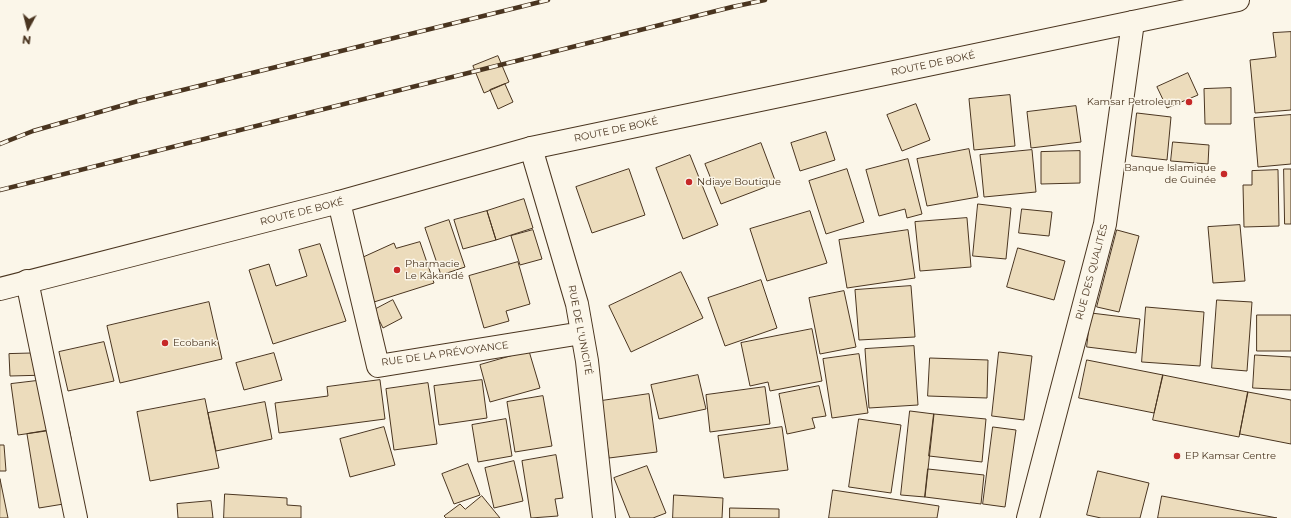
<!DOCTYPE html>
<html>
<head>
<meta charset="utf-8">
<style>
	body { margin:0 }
	#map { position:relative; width:1291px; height:518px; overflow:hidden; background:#fbf6e9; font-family:Montserrat,sans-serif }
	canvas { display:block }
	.north { position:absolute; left:8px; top:8px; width:40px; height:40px; -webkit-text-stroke:3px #fbf6e9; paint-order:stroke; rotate:187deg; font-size:11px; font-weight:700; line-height:16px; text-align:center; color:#4a3520 }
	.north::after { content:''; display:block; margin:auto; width:14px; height:18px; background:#4a3520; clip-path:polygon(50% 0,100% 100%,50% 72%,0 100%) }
</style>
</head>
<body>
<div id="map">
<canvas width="1291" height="518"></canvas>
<div class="north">N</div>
</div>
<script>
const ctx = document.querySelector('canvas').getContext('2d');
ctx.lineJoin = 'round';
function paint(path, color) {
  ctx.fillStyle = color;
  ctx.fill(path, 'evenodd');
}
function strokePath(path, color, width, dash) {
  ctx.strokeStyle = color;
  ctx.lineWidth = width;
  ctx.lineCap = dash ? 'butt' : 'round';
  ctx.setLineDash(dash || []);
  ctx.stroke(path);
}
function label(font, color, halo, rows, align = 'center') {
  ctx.font = font + ' Montserrat,sans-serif';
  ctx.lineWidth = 3;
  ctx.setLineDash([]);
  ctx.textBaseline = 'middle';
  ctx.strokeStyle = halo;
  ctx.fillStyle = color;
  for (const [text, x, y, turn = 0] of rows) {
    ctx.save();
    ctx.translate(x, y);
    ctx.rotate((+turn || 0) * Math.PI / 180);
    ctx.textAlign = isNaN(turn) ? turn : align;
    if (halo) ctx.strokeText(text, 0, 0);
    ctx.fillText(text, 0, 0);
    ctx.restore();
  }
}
const building = new Path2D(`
	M1291 32V110L1255 113 1250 60 1276 57 1273 33Z
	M498 56 509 82 484 93 473 66Z
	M1188 73 1198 95 1167 108 1157 87Z
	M505 84 513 102 498 109 490 90Z
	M1231 88V124H1205L1204 89Z
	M1010 95 1015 146 974 150 969 99Z
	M916 104 930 140 902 151 887 115Z
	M1076 106 1081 142 1031 148 1027 112Z
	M1137 113 1171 117 1167 160 1132 156Z
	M1291 115V164L1258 167 1254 118Z
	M826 132 835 160 800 171 791 143Z
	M1173 142 1209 145 1208 164 1171 161Z
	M761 143 776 183 721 204 705 164Z
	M969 149 978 197 927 206 917 159Z
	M1032 150 1036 192 984 197 980 155Z
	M1080 151V183L1041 184V152Z
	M690 155 718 225 683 239 656 168Z
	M908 159 922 214 907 218 905 209 879 216 866 170Z
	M629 169 645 215 592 233 576 187Z
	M847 169 864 222 826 234 809 181Z
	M1284 169H1291V224H1285Z
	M1278 170 1279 226 1244 227 1243 185H1252V171Z
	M524 199 533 228 496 240 487 211Z
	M978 204 1011 208 1006 259 973 256Z
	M1022 209 1052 212 1049 236 1019 233Z
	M487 211 496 240 463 249 454 220Z
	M810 211 827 263 767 281 750 229Z
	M967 218 971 267 920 271 915 222Z
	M449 220 465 267 441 275 425 228Z
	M1240 225 1245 281 1213 283 1208 227Z
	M533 230 542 259 520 265 511 236Z
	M908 230 915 278 847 288 839 240Z
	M1117 230 1139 236 1119 312 1097 307Z
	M420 242 434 283 374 302 361 258 394 243 396 248Z
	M320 244 346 321 273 344 249 270 269 264 276 286 307 276 299 250Z
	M1018 248 1065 261 1054 300 1007 287Z
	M518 262 530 304 506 311 509 321 484 328 469 276Z
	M681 272 703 318 631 352 609 306Z
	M761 280 777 328 725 346 708 298Z
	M911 286 915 337 859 340 855 290Z
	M844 291 856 347 820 354 809 298Z
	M393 300 402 318 383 328 374 310Z
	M1217 300 1252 302 1247 371 1212 368Z
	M209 302 222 359 120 383 107 326Z
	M1146 307 1204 312 1200 366 1142 362Z
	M1091 313 1140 319 1136 353 1087 347Z
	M1257 315H1291V351H1257Z
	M812 329 822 381 770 391 768 382 750 386 741 343Z
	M104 342 114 381 68 391 59 352Z
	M914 346 918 405 869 408 865 349Z
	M529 351 540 388 490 402 480 365Z
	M999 352 1032 356 1024 420 992 416Z
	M47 353 48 375 10 376 9 354Z
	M274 353 282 380 244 390 236 363Z
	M859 354 868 413 832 418 823 359Z
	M1255 355 1291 357V390L1253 388Z
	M930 358 988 360 987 398 928 396Z
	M1087 360 1163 375 1154 413 1079 398Z
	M698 375 706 409 659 419 651 385Z
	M1163 375 1248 392 1239 437 1153 420Z
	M53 379 60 429 18 435 11 384Z
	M380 380 385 419 279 433 275 403 328 396 327 387Z
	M482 380 487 418 439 425 434 386Z
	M428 383 437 444 394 450 386 389Z
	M819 386 826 416 812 418 815 428 787 434 779 394Z
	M765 387 770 424 710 432 706 395Z
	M1248 392 1291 400V444L1240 434Z
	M649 394 657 452 609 458 601 401Z
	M543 396 552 446 515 452 507 402Z
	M205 399 219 468 150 481 137 412Z
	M265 402 272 439 216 451 208 413Z
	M910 411 934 414 925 497 901 495Z
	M934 414 986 419 982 462 929 456Z
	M506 419 512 456 478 462 472 425Z
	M859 419 901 425 891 493 849 487Z
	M69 427 82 501 39 508 27 434Z
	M384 427 395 465 350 477 340 439Z
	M782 427 788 470 724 478 718 436Z
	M993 427 1016 430 1005 507 983 504Z
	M0 445H4L6 471H0Z
	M556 455 563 498 555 499 558 516 531 518 522 461Z
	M514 461 523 501 494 508 485 468Z
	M468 464 480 495 454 504 442 474Z
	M647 466 666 513 653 518H630L614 478Z
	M928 469 984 475 981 504 925 497Z
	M1098 471 1149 483 1140 518H1101L1087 515Z
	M0 479 8 518H0Z
	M833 490 939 506 937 518H829Z
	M225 494 287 498V505L301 506V518H224Z
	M674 495 723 498 722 518H673Z
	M482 496 500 518H446L444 516 460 504 465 509Z
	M1162 496 1277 518H1158Z
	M211 501 213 518H178L177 504Z
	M730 508 779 509V518H730Z`);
paint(building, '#ecdcbc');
strokePath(building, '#4a3520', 1);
const street = new Path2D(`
	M531 148 577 304 587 361 604 518
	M339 202 378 366 582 333
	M27 281 76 518
	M1028 518 1105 224 1133 22`);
const primary = new Path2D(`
	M0 289 339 202 531 148 1238 0`);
strokePath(street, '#4a3520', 24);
strokePath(primary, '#4a3520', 24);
strokePath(street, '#fbf6e9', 22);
strokePath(primary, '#fbf6e9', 22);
const rail = new Path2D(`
	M0 144 33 131 138 101 548 0
	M0 190 732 7 765 0`);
strokePath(rail, '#4a3520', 4.5);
strokePath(rail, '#fbf6e9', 3, [9]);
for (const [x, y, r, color] of [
	[1189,102,4,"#c62828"],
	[1224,174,4,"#c62828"],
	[689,182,4,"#c62828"],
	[397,270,4,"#c62828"],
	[165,343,4,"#c62828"],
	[1177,456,4,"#c62828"]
]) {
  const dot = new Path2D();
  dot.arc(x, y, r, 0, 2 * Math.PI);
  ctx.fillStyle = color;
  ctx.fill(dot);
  strokePath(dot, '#fbf6e9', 1.5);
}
label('10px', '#4a3520', '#fbf6e9', [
	["ROUTE DE BOKÉ",933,64,-12],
	["ROUTE DE BOKÉ",616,130,-12],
	["ROUTE DE BOKÉ",302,212,-14],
	["RUE DES QUALITÉS",1092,272,-75],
	["RUE DE L'UNICITÉ",580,330,79],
	["RUE DE LA PRÉVOYANCE",445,354,-8]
]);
label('10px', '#4a3520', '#fbf6e9', [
	["Kamsar Petroleum",1181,102,"right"],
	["Banque Islamique",1216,168,"right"],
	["de Guinée",1216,180,"right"],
	["Ndiaye Boutique",697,182],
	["Pharmacie",405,264],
	["Le Kakandé",405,276],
	["Ecobank",173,343],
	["EP Kamsar Centre",1185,456]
], 'left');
</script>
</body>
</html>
